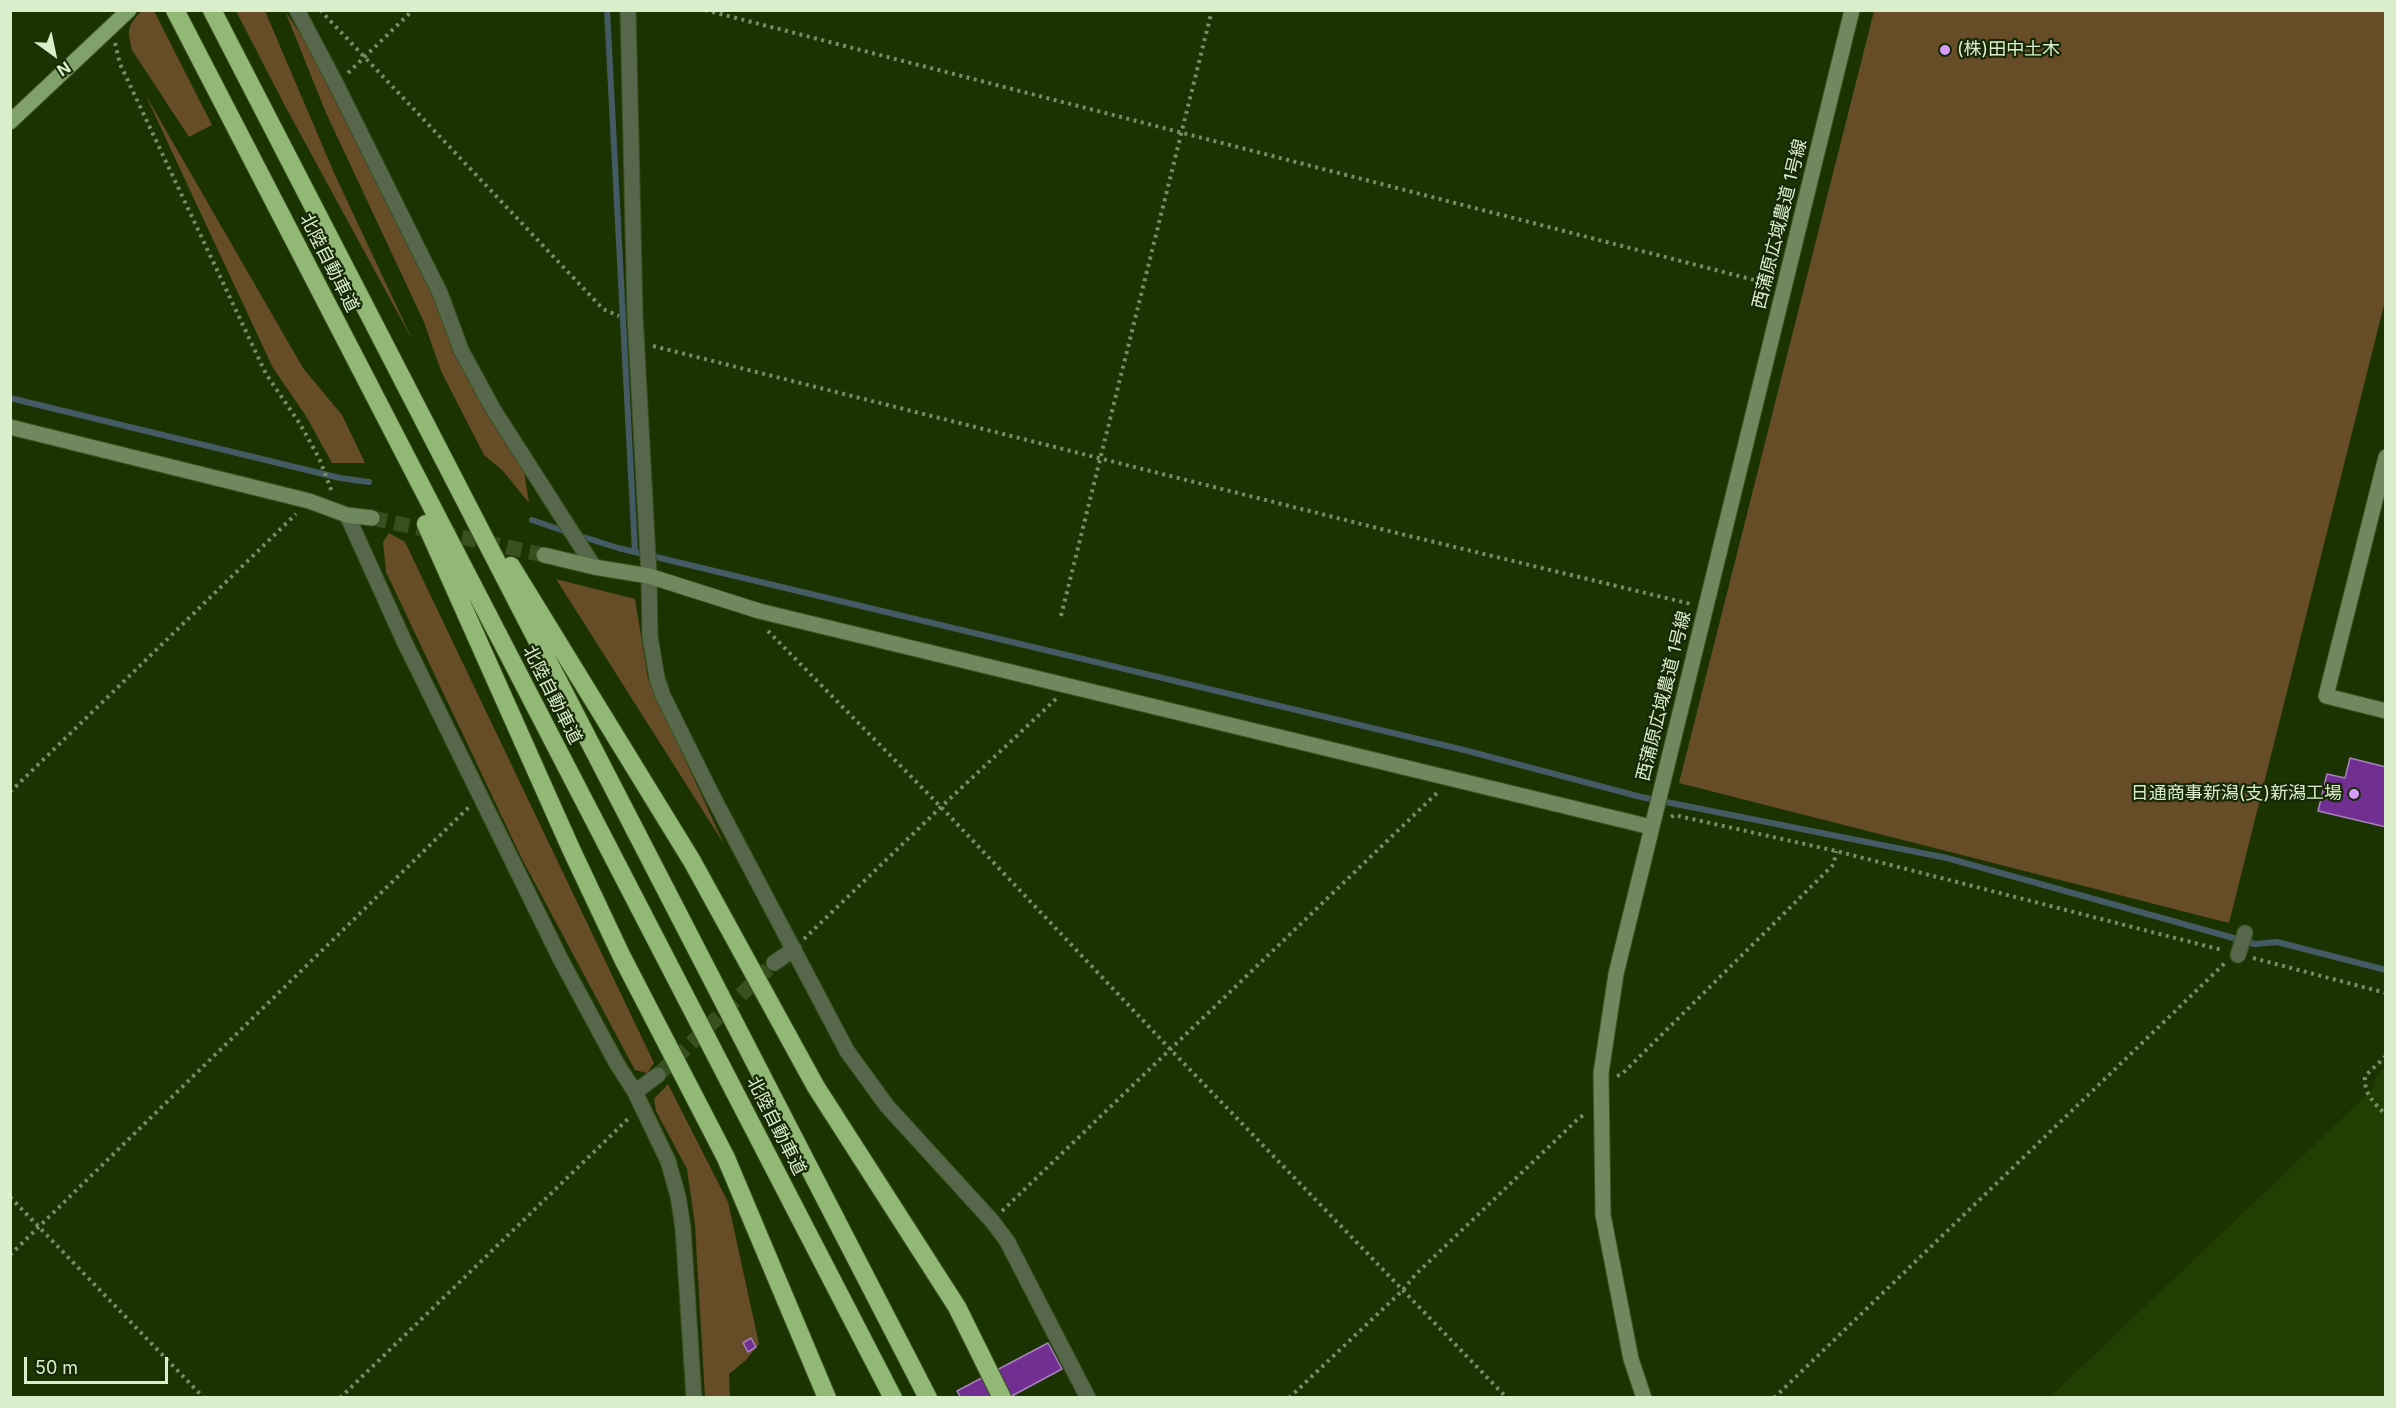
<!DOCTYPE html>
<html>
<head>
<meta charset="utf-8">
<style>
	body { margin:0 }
	#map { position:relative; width:2396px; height:1408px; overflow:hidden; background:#1b3301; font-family:Inter,sans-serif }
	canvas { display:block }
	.frame { position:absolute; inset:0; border:12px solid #daeecc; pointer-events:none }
	.north { position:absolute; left:24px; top:24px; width:60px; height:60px; -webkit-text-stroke:4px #162806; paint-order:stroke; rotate:147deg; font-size:16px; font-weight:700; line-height:24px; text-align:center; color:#daeecc }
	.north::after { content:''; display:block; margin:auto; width:21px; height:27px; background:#daeecc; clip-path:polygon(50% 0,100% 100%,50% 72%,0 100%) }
	.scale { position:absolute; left:24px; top:1357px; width:144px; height:27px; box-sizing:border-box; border:3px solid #daeecc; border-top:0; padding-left:8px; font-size:18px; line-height:21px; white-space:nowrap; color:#daeecc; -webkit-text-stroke:4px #162806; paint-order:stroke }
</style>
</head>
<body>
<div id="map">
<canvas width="2396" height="1408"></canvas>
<div class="frame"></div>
<div class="north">N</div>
<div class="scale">50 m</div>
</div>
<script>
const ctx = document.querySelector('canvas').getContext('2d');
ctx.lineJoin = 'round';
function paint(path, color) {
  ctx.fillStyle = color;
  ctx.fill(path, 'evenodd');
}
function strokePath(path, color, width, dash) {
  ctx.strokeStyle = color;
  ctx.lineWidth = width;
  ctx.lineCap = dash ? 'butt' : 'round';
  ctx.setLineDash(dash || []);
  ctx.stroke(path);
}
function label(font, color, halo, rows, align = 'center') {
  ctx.font = font + ' Inter,"Noto Sans JP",sans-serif';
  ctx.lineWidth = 4.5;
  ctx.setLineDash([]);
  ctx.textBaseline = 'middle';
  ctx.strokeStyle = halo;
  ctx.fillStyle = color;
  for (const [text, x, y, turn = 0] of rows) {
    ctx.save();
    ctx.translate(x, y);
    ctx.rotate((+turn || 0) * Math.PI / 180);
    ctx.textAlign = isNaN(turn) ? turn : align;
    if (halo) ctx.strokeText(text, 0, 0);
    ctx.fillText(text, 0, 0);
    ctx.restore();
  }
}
paint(new Path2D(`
	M2385 1067V1397H2050L2373 1089 2376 1076Z`), '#213e03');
paint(new Path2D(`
	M141 11H154L212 125 189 137 132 50C127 29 127 27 141 11Z
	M236 11H265L335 175 413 341 284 104Z
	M285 11 305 41 347 120 524 471 529 503 503 471 484 455 441 371 424 322 326 113Z
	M1874 11H2385V301L2229 923 1679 783Z
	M145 94 303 368 342 415 365 463H332L306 416 273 368Z
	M389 533 405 542 654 1063 647 1073 635 1070 521 857 386 572 383 542Z
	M556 579 635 599 648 679 724 844Z
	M668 1084 728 1202 759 1344 746 1360 729 1374 730 1397H705L695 1225 687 1169 656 1111 654 1099Z`), '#674c28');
strokePath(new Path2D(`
	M607 10 635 552
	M10 398 340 478 369 482
	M532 520 567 532
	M577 535 618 548 1464 750 1641 797 1947 858 2255 944 2277 942 2386 970`), '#445b65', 6);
const building = new Path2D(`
	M2350 758 2386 767V827L2318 811 2327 774 2345 778Z
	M751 1338 756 1347 748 1352 743 1343Z
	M1048 1343 1062 1369 1008 1398H961L957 1391Z`);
paint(building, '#713091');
strokePath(building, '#a880bf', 1.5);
strokePath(new Path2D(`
	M658 1075 774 963`), '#384f1f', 15, [15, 8]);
strokePath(new Path2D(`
	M372 518 544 555`), '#384f1f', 15, [15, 8]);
const street = new Path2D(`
	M297 10 336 84 440 293 461 350 493 409 594 567
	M628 10 635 315 649 576 650 637 657 678 663 696 712 795 847 1051 887 1106 992 1221 1007 1241 1088 1398
	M347 515 404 641 561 960 617 1064 635 1092 668 1161 678 1196 683 1228 694 1398
	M2238 955 2245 933
	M774 963 794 949
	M635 1092 658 1075`);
const secondary = new Path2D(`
	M10 427 309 501 347 515 372 518
	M2386 457 2326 696 2386 711
	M544 555 594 567 649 576 759 611 1651 827
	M1644 1398 1631 1359 1603 1215 1601 1073 1616 974 1852 10`);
const primary = new Path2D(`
	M10 122 129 10`);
const highway = new Path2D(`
	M175 10 893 1398
	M212 10 928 1398
	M426 524 571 849 622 957 726 1158 827 1398
	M511 566 692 861 816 1087 957 1307 1002 1398`);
strokePath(street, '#3a5121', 17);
strokePath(secondary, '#3a5121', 17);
strokePath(primary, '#3a5121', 17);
strokePath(highway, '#3a5121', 20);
strokePath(new Path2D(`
	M320 10 603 309 619 316
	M705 10 1770 284
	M115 43 120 64 266 374 300 424 319 458 332 492
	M348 73 413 10
	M653 346 1397 533 1691 604
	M1061 616 1212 10
	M768 631 941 807 1170 1049 1507 1398
	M10 792 296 514
	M1671 817 1674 815 1836 851 2222 950
	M804 939 941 807 1057 698
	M2253 958 2386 993
	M2386 1056 2365 1076C2364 1094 2373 1102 2386 1115
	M1617 1076 1622 1074 1834 864 1836 851
	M10 1197 204 1398
	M1002 1211 1438 792
	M10 1255 469 807
	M340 1398 631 1116
	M1289 1398 1403 1290 1415 1275 1579 1118 1585 1114
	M1774 1398 2225 963`), '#778d63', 4, [3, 4.5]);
strokePath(street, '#57674c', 15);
strokePath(secondary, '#6f885d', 15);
strokePath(primary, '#81a16a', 15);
strokePath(highway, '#92b875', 18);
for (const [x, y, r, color] of [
	[1945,50,6,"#d79bf9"],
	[2354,794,6,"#d79bf9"]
]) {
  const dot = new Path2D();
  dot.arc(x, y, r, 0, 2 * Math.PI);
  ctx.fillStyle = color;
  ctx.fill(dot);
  strokePath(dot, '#162806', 2);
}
label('18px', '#daeecc', '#162806', [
	["(株)田中土木",1957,50],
	["日通商事新潟(支)新潟工場",2342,794,"right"]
], 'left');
label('18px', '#daeecc', '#162806', [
	["西蒲原広域農道 1号線",1780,224,-76],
	["北陸自動車道",329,263,63],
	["北陸自動車道",552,695,63],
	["西蒲原広域農道 1号線",1664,696,-76],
	["北陸自動車道",776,1126,63]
]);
</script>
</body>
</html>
